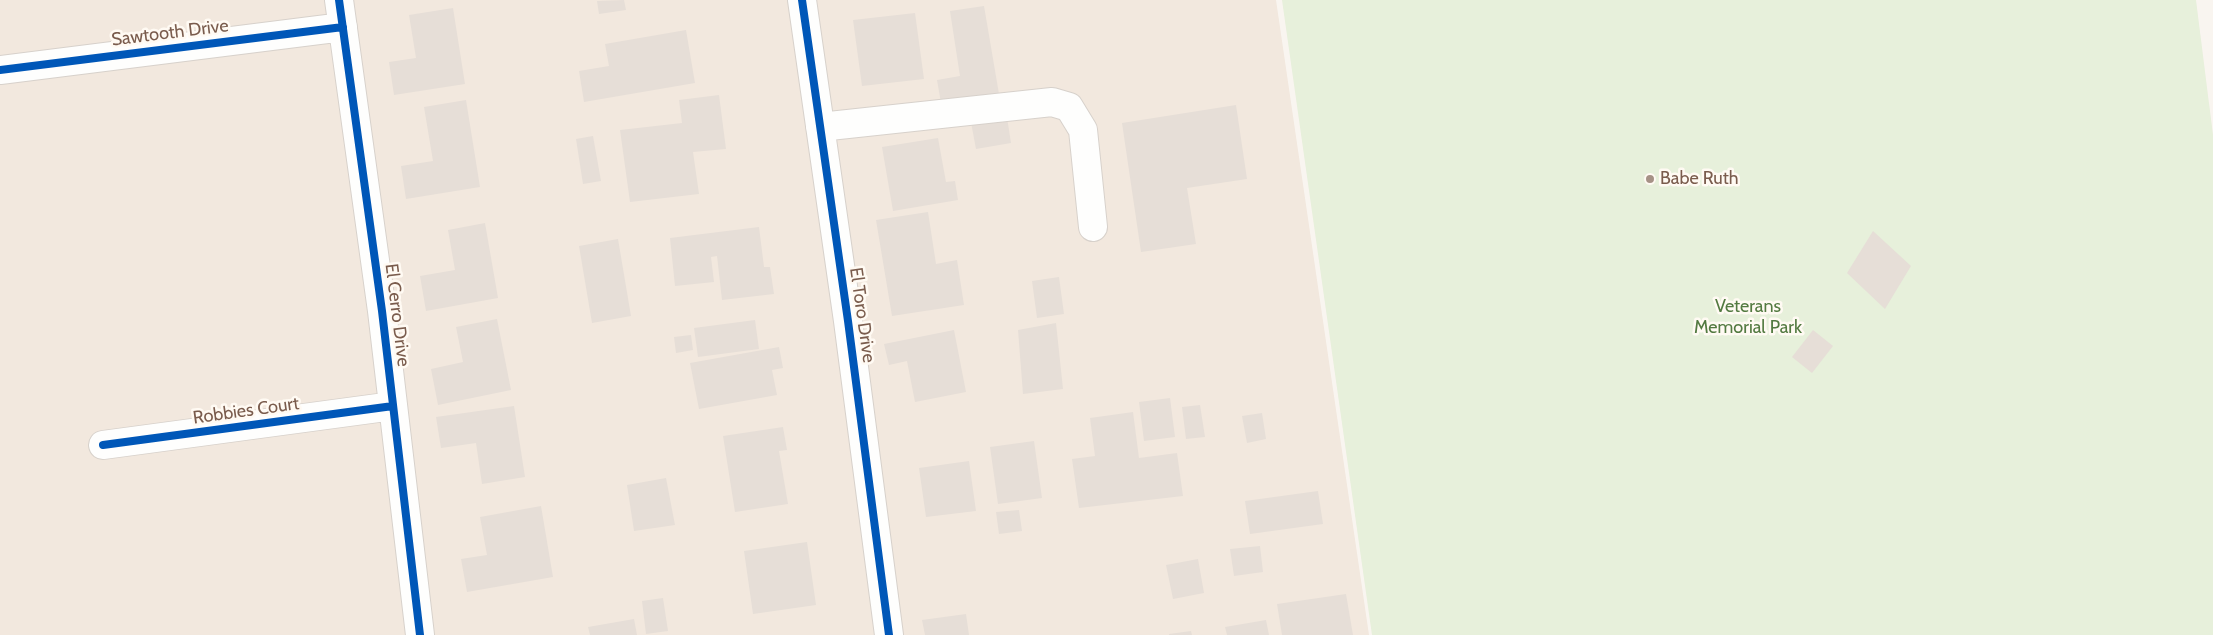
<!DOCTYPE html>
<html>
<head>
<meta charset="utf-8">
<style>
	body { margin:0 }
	canvas { display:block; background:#f9f5f0 }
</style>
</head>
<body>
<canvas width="2213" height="635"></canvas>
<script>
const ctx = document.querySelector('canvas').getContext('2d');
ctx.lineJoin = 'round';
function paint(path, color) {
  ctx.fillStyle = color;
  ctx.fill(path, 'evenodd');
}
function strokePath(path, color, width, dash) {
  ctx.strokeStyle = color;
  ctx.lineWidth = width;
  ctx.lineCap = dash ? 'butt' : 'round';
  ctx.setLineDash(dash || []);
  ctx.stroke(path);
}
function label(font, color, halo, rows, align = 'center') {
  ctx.font = font + ' Cabin,sans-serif';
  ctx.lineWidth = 5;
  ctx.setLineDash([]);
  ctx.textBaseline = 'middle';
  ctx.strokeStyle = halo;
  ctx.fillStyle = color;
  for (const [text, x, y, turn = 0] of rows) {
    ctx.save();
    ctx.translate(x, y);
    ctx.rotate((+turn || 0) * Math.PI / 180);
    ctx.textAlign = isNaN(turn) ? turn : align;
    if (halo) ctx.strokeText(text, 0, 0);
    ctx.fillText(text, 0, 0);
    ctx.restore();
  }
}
paint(new Path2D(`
	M0 0H1276L1369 635H0Z`), '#f2e8de');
paint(new Path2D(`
	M1282 0H2196L2213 135V635H1372Z`), '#e7f0db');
paint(new Path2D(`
	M624 0 626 10 599 14 597 1Z
	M984 6 999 94 941 103 937 80 960 76 950 11Z
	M453 8 465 84 394 95 389 62 416 58 409 15Z
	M915 13 924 79 862 86 853 20Z
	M686 30 695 83 584 102 579 71 609 66 605 44Z
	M719 95 726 149 693 152 699 194 630 202 620 130 682 123 679 100Z
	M466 100 480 187 406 199 401 166 433 161 424 107Z
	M1236 105 1247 179 1187 188 1196 244 1141 252 1122 123Z
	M1006 111 1011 143 976 149 970 117Z
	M593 136 601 181 583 184 576 139Z
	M938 138 946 182 955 181 958 200 893 211 882 147Z
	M928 212 936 264 957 260 964 305 892 316 876 220Z
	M485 223 498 298 426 311 420 276 455 270 448 230Z
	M759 227 764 267H770L774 294 722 300 717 256 711 257 714 282 675 286 670 238Z
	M1873 231 1911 266 1885 309 1847 273Z
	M618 239 631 316 592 323 579 246Z
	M1059 277 1064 314 1037 318 1032 281Z
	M497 319 511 390 438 405 431 369 463 362 456 327Z
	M755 320 759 349 698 357 694 328Z
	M1056 323 1063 389 1023 394 1018 330Z
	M954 330 966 392 915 402 907 361 889 365 884 344Z
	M1813 330 1833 346 1812 373 1792 357Z
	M691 335 693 350 676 353 674 337Z
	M779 347 783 368 772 370 777 395 699 409 690 363Z
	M1170 398 1175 437 1144 441 1139 402Z
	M1200 405 1205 437 1186 439 1182 407Z
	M514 406 525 477 482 484 476 443 441 448 436 417Z
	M1133 412 1139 458 1177 453 1183 496 1079 508 1072 459 1095 456 1090 418Z
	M1262 413 1266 439 1247 443 1242 416Z
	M783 427 787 450 779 451 788 504 735 512 723 436Z
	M1034 441 1042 498 998 504 990 447Z
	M969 461 976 511 926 517 919 468Z
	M666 478 675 525 634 531 627 485Z
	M1318 491 1323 524 1250 534 1245 501Z
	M541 506 553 577 467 592 461 559 487 555 480 517Z
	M1019 510 1022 531 999 534 996 512Z
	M807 542 816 605 753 614 744 551Z
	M1260 546 1263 572 1234 576 1230 549Z
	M1198 559 1204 593 1173 599 1166 565Z
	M1346 594 1353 635H1282L1277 604Z
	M663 598 668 631 646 634 642 601Z
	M966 614 969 635H925L922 620Z
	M634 619 637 635H590L588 627Z
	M1266 620 1269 635H1227L1225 627Z
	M1191 631 1192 635H1169V634Z`), '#e6ded7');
const minor = new Path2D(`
	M339 0 382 311 420 635
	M802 0 848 321 889 635
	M0 70 343 27
	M820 127 1052 102 1069 107 1083 130 1093 227
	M103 445 393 406`);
strokePath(minor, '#d7d1cb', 30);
strokePath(minor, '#fefefd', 28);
strokePath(new Path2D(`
	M339 0 382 311 420 635
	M802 0 848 321 889 635
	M0 70 343 27
	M103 445 393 406`), '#0057b8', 8);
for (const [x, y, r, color] of [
	[1650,179,5,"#a69286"]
]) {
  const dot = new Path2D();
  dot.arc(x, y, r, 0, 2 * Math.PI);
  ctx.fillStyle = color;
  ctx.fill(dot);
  strokePath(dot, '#fffaf3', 2);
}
label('18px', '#7a5c4d', '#fffaf3', [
	["Sawtooth Drive",170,33,-7],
	["El Cerro Drive",397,315,83],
	["El Toro Drive",862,315,82],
	["Robbies Court",246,411,-8]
]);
label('18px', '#7a5c4d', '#fffaf3', [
	["Babe Ruth",1660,179]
], 'left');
label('18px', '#537a41', '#fffaf3', [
	["Veterans",1748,307],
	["Memorial Park",1748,328]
]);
</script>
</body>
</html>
